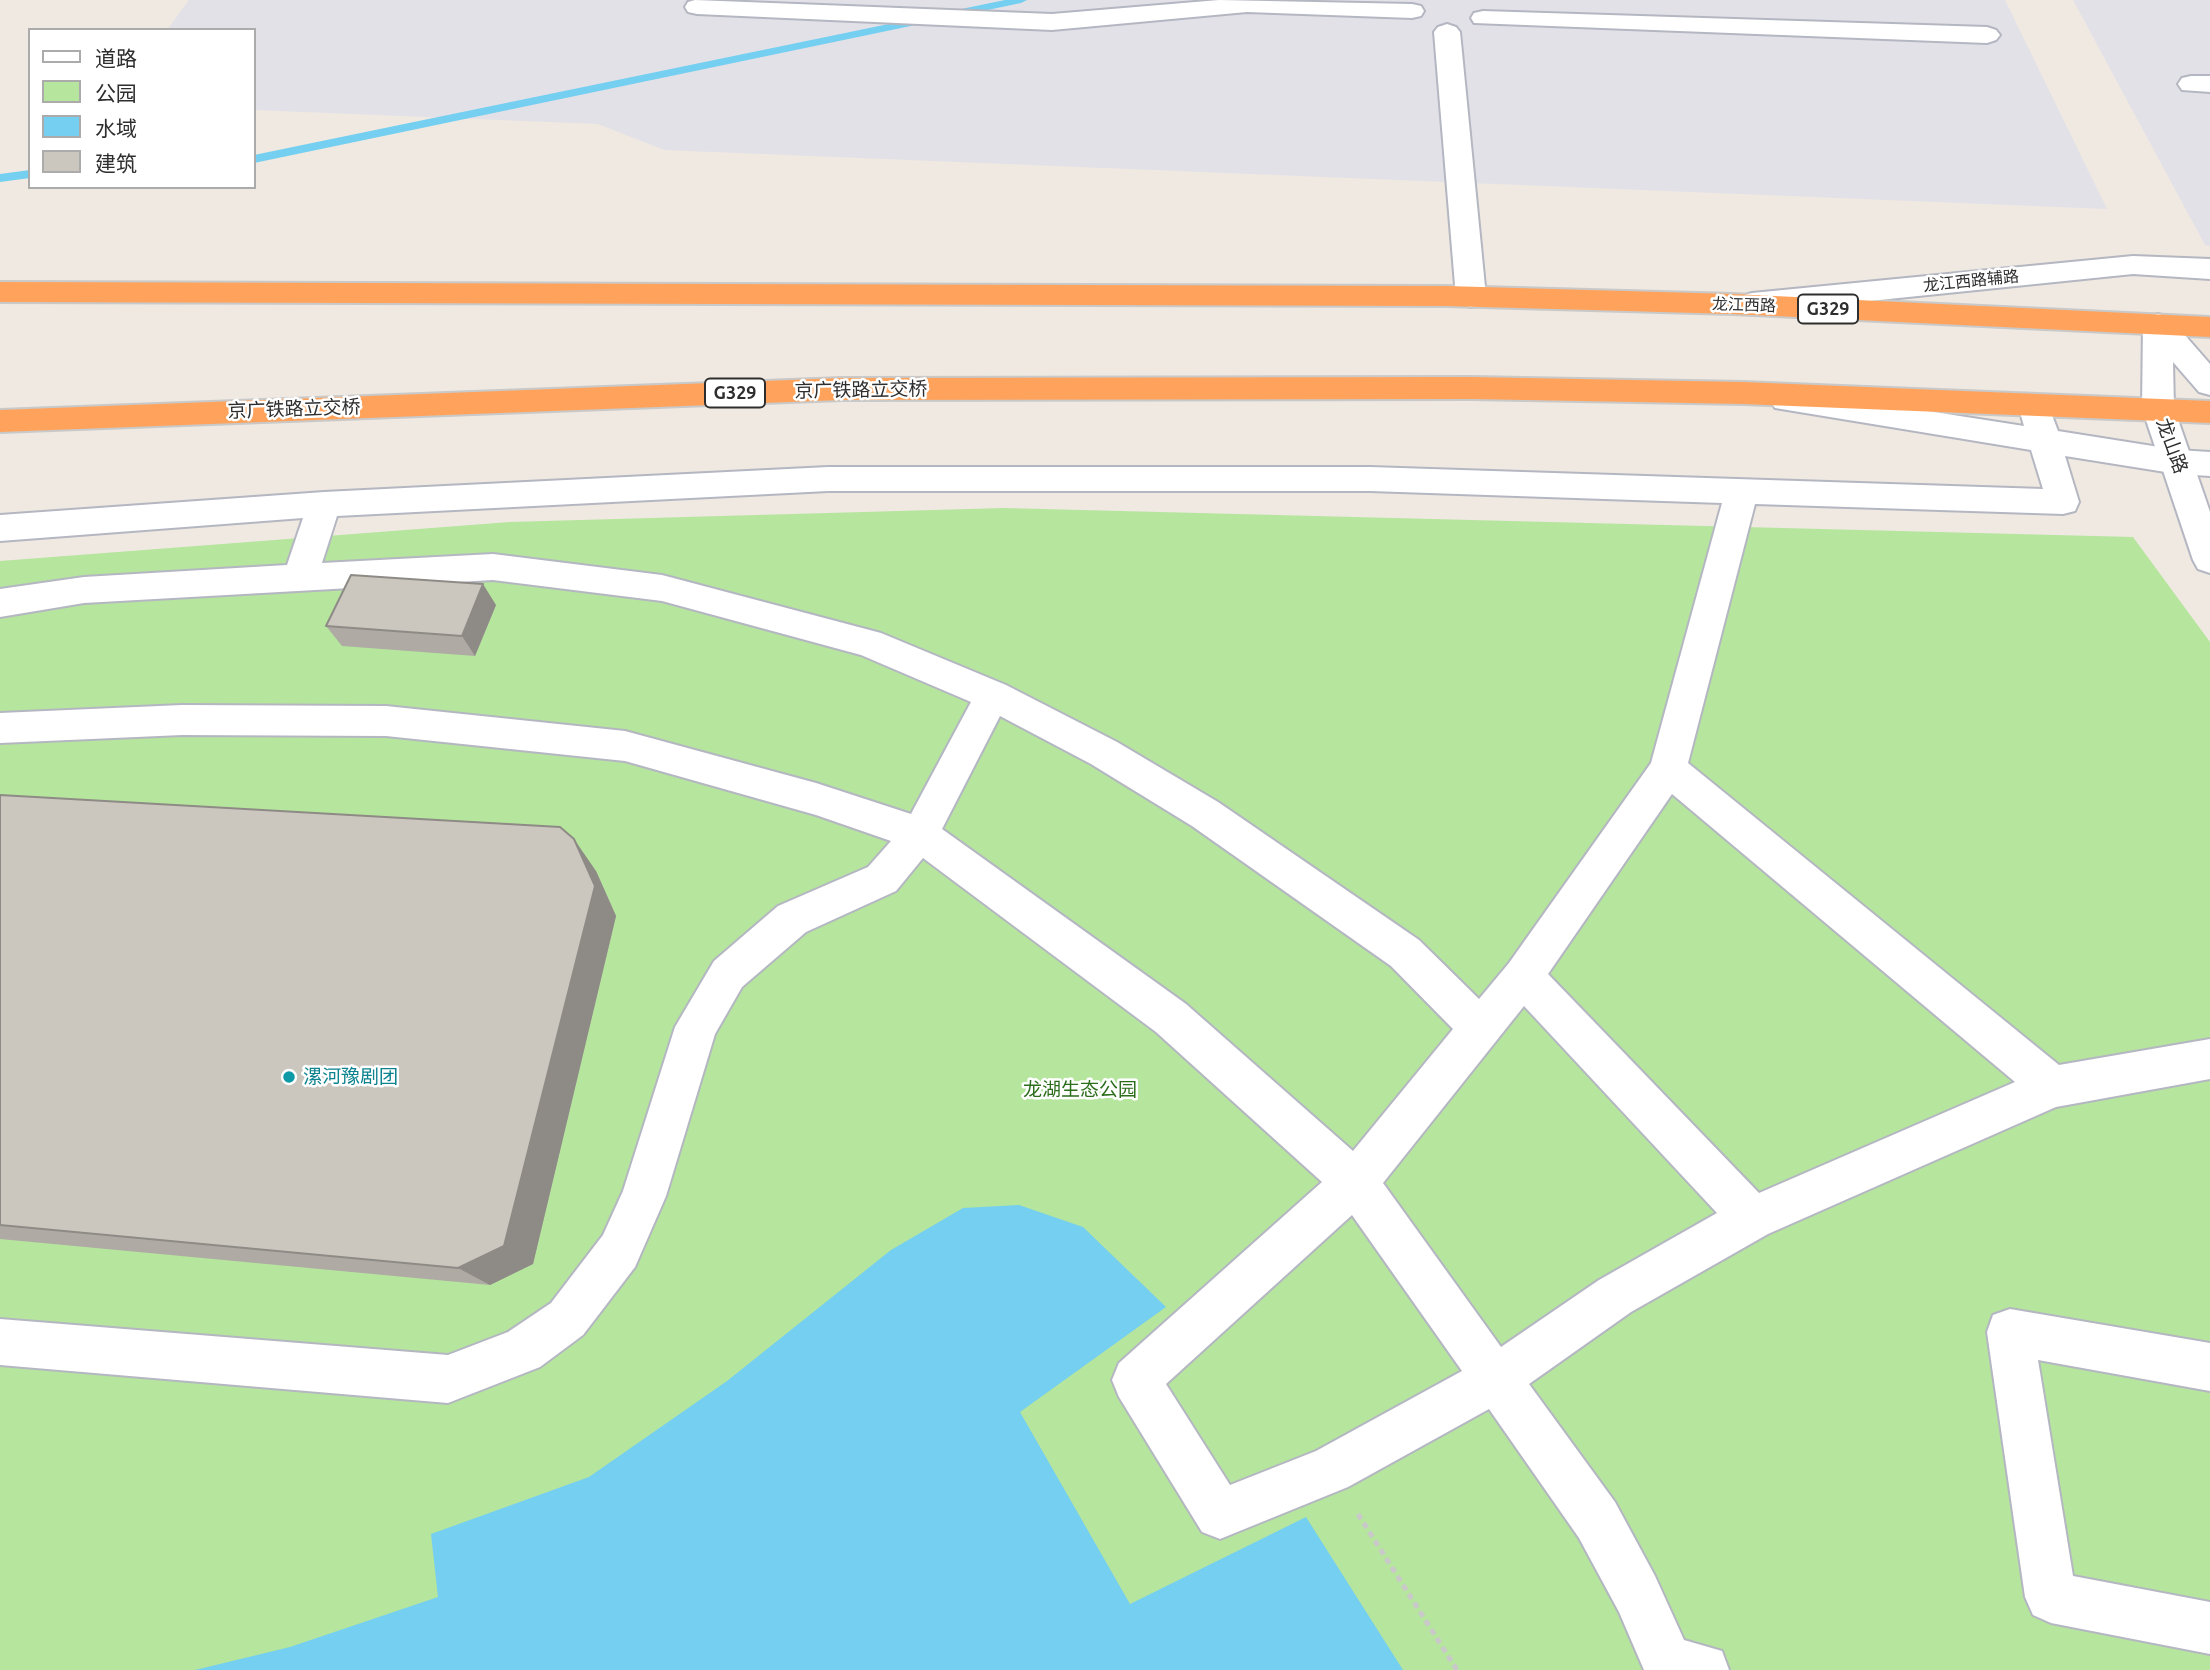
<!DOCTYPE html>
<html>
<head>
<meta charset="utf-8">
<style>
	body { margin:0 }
	#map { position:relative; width:2210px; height:1670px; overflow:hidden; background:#efe9e1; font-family:Ubuntu,"Noto Sans SC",sans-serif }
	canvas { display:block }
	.legend { position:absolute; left:28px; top:28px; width:228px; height:161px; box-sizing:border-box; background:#fff; border:2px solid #ababab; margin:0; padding:9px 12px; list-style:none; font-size:21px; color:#2e2e2e }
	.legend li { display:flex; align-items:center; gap:14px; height:35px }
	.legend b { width:35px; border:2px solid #ababab }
</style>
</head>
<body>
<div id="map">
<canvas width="2210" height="1670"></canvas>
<ul class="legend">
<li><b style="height:9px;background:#fff"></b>道路</li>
<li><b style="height:19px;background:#b6e59e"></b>公园</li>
<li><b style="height:19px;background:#75cff0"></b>水域</li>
<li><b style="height:19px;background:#cbc7bf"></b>建筑</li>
</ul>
</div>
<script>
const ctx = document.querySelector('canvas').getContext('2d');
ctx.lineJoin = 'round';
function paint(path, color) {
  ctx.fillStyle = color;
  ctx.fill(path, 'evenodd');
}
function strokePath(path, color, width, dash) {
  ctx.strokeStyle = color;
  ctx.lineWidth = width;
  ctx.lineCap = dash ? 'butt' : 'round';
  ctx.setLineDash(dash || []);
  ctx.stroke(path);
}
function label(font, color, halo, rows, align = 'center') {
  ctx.font = font + ' Ubuntu,"Noto Sans SC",sans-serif';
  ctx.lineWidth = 5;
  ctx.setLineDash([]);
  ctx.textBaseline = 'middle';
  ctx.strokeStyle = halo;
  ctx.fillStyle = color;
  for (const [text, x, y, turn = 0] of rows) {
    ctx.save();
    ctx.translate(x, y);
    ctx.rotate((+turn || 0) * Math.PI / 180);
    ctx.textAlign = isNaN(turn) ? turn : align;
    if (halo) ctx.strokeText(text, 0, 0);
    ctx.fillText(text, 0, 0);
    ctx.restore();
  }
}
paint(new Path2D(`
	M189 0H2005L2107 209 664 150 598 124 254 110V30H167Z
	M2073 0H2210V246L2205 245Z`), '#e3e1e8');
paint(new Path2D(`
	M1004 508 2133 537 2210 642V1670H0V561L510 522Z`), '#b6e59e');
paint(new Path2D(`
	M1019 1205 1083 1227 1166 1307 1020 1412 1130 1604 1306 1517 1403 1670H195L290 1647 438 1597 431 1534 589 1477 727 1381 891 1250 963 1208Z`), '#75cff0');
paint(new Path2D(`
	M1005 0H1027L1021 3 254 163V155Z
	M30 170V178L0 182V174Z`), '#75cff0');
const street = new Path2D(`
	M695 0 1052 14 1219 0 1412 4 1421 6 1424 11 1421 16 1412 18 1247 12 1052 30 697 14 688 12 685 7 688 2Z
	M1483 11 1987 27 1996 30 2000 35 1996 40 1987 43 1474 23 1471 18 1474 13Z
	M1447 24 1456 27 1460 32 1486 297 1481 304 1471 307 1461 304 1456 297 1434 32 1438 27Z
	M2191 76H2210V92L2182 90 2178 84 2182 78Z
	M2133 256 2210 259V279L2133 274 1752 313 1742 310 1737 303 1742 296 1752 293Z
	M1786 389 2024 426 2018 405 2023 397 2034 394 2045 397 2058 431 2178 450 2210 452V476L2178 474 2065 456 2079 502 2075 511 2063 514 1755 504 1688 763 2059 1065 2210 1039V1079L2056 1107 1768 1234 1631 1312 1529 1384 1615 1502 1655 1576 1684 1640 1722 1651 1729 1670H1644L1619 1612 1579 1538 1489 1409 1348 1487 1220 1539 1202 1532 1119 1397 1112 1380 1119 1363 1322 1182 1156 1032 923 858 896 891 806 932 742 987 715 1034 666 1196 635 1267 583 1335 540 1367 448 1403 0 1365V1319L448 1355 508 1332 551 1303 603 1235 623 1191 675 1027 714 961 778 906 868 867 891 841 816 815 625 761 386 736 182 735 0 743V713L182 705 386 706 625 731 816 783 911 814 971 702 861 655 662 601 493 580 84 603 0 617V589L84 577 287 565 303 518 0 541V515L324 492 828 467H1370L2043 489 2031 450 1775 408 1770 400 1775 392ZM828 491H1370L1722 503 1651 763 1509 963 1479 999 1419 940 1218 802 1117 742 1006 685 881 633 662 575 493 554 322 563 337 516ZM1000 716 1091 764 1192 826 1391 966 1453 1029 1353 1151 1186 1004 942 829ZM1672 794 2015 1082 1759 1193 1548 974ZM1524 1006 1717 1213 1599 1280 1501 1347 1383 1183ZM1352 1215 1462 1371 1316 1451 1230 1485 1166 1384Z
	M2010 1309 2210 1343V1391L2038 1360 2073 1576 2210 1602V1654L2051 1623 2033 1615 2025 1597 1987 1332 1993 1315Z`);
const secondary = new Path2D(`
	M2158 314 2169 317 2210 364V395L2199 392 2173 362 2174 408 2210 512V573L2198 569 2193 560 2142 408 2143 324 2147 317Z`);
const highway = new Path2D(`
	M0 282 1446 286 1733 294 2210 317V337L1733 314 1446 306 0 302Z
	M1471 377 1743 382 2210 401V423L1743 404 1471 399 842 400 0 432V410L842 378Z`);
strokePath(street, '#b4b7c1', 4);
strokePath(secondary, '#b4b7c1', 4);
strokePath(highway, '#c9c9c9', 4);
strokePath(new Path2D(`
	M1358 1514 1457 1670`), '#c9c9c9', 5, [6, 4.5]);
paint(street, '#fff');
paint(secondary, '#fff');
paint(highway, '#ffa35c');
paint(new Path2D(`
	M496 605 475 656 342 646 326 626Z
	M0 795 596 871 616 916 533 1264 490 1285 0 1239Z`), '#afaba4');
paint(new Path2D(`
	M483 584 496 605 475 656 462 636Z
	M574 839 596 871 616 916 533 1264 490 1285 458 1268Z`), '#8e8b86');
const building = new Path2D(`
	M351 575 483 584 462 636 326 626Z
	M0 795 560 827 574 839 595 886 504 1246 458 1268 0 1225Z`);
paint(building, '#cbc7bf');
strokePath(building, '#8e8b86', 2);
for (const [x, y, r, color] of [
	[289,1077,7,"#0f9aa8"]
]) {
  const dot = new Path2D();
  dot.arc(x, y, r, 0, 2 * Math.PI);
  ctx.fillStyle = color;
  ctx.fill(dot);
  strokePath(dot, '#fff', 2.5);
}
label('16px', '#2e2e2e', '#fff', [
	["龙江西路辅路",1971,281,-6],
	["龙江西路",1744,305,2]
]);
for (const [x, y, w] of [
	[1828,309,60],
	[735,393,60]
]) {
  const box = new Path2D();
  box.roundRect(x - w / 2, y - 14.5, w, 29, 5);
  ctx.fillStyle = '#fff';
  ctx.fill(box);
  strokePath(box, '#2e2e2e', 2);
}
label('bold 18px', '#2e2e2e', null, [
	["G329",1828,309],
	["G329",735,393]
]);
label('19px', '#2e2e2e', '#fff', [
	["京广铁路立交桥",861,390,-1],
	["京广铁路立交桥",294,409,-2],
	["龙山路",2172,446,70]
]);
label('19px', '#0d838f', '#fff', [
	["漯河豫剧团",303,1077]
], 'left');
label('19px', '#2c6e1b', '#fff', [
	["龙湖生态公园",1080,1090]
]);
</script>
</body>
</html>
